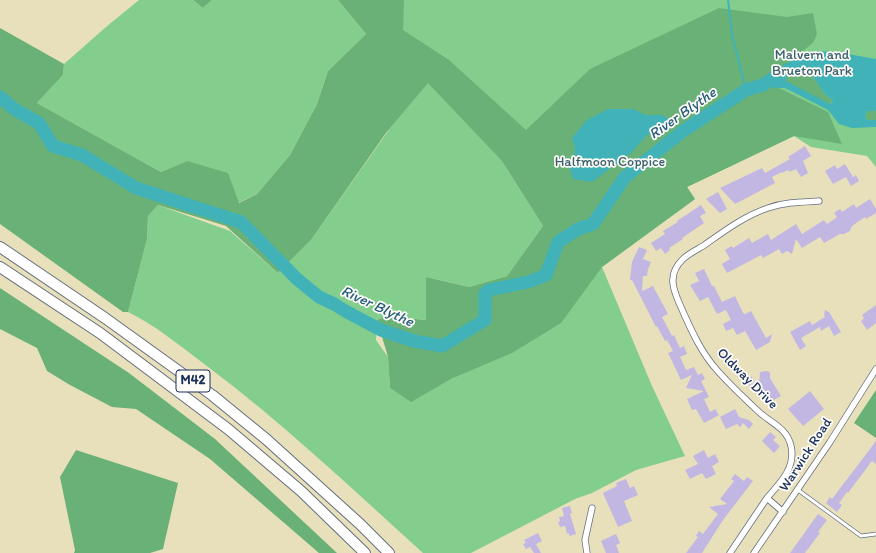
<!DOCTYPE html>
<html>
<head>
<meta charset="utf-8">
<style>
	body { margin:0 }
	canvas { display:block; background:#e8e0bb }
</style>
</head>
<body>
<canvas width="876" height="553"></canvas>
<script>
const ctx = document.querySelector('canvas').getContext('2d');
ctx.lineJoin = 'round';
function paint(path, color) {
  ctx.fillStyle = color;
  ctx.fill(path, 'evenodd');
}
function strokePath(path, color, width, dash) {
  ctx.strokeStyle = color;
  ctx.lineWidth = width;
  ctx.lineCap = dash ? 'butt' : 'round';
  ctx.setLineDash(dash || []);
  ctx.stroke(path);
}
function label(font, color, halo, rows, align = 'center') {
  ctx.font = font + ' Itim,sans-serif';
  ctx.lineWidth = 3.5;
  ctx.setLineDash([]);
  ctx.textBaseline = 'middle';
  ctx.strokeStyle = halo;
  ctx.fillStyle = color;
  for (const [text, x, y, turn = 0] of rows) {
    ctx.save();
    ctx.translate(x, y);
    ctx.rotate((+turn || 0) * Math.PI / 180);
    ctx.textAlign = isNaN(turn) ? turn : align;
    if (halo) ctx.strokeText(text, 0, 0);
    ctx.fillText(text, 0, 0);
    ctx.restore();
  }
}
paint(new Path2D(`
	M139 0H193L203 8 212 0H338L366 34 328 71 317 104 290 155 257 194 238 203 187 161 161 172 37 103 63 75 64 64 106 27Z
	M359 0H876V167L867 156 811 147 794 136 687 187 695 199 602 267 652 386 685 456 636 470 592 493 575 499 471 553H423C351 488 281 421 203 363 179 345 155 325 128 312L147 239 148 216 158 205 230 231 278 273 311 240 391 127 427 83ZM504 164 602 267 453 378 411 401 390 388 388 357 376 340 377 320 386 316 427 320 426 277 469 287 507 276 543 226Z`), '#83ce8c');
paint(new Path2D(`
	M193 0H212L203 8Z
	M338 0H404L403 30 449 60 526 130 590 69 719 8 787 17 813 13 817 34 813 43 765 81 828 112 842 144 794 136 687 187 695 199 602 267 561 323 512 353 453 378 411 402 390 388 388 357 377 320 386 316 426 320V277L469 287 507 276 543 226 502 161 428 83 386 133 311 240 278 273 226 226 158 205 148 216 147 239 128 312H123L0 224V28L64 64 63 75 37 103 161 172 187 161 228 173 239 203 257 194 290 155 317 104 328 71 366 34Z
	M809 71 824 93 833 101 829 104 786 82V75Z
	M868 111H876V120H867L865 115Z
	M0 288 129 373 215 439 337 553H319L210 459 136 409 112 407 70 385 47 371 37 348 0 329Z
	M876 390V438L854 423Z
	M76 450 178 483 163 549 150 553H74L75 550 60 477Z`), '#6ab178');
paint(new Path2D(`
	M811 51 836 52 876 59V111H868L865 115 867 120H876V127L852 128 839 124 828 110 789 90 784 88H776L763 85 783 65ZM809 71 824 93 833 101 830 104 786 81 787 75Z
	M608 109H634L645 115H662L672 121 646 136 632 152 592 182 573 179 570 168 574 158 575 148 572 138 587 120Z`), '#41b2b8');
strokePath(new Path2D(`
	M728 0 732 35 746 90`), '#41b2b8', 2);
strokePath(new Path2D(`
	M0 97 14 109 39 123 53 146 82 155 136 188 241 222 297 279 319 297 334 304 347 312 381 330 414 341 442 346 485 320V293L489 290 528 282 546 275 558 242 578 229 593 224 625 177 683 131 746 90 763 85 778 75`), '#41b2b8', 13);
paint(new Path2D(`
	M805 146 811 156 803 161 808 173 801 177 796 169 789 172 788 170 782 173V172L772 177 775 183 735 204 720 188 762 168 765 173 790 159 788 157Z
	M845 164 853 177 856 175 859 181 851 186 846 177 833 184 825 171 835 165 837 169Z
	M718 192 727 209 720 213 706 199Z
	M870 199 876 209V213L866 219 865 217 852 226 850 231 844 234H840L824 243 820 237 802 248 796 239 792 254 787 251 782 254 779 249 763 258 761 255 727 273 722 264 730 259 725 250 732 246 733 248 749 238 752 243 768 234 771 240 796 224 802 234 824 220 827 224 836 218 837 217 834 213 840 209 842 212 854 204 856 208Z
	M701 205 706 213 700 216 704 223 682 238 683 239 669 248 670 250 665 254 661 248 656 251 651 243 665 234 663 231 678 222 677 221Z
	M639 247 647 250 643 259 651 262 648 269 647 276H643L642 291 653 286 668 314 662 317 672 336 674 335 680 348 684 346 687 354 680 357 686 370 694 367 698 375 702 373 705 379 701 381 709 397 704 399 710 412 715 409 719 415 704 423 696 409 692 410 687 399 704 391 686 388 692 375 681 380 668 353 673 351 667 340 665 341 657 326 656 327 632 280H630L632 262Z
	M704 269 712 286H714L722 302 735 296 743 313 745 314 751 311 766 338 772 334 770 342 756 350 745 331 737 335 733 328 726 331 723 324 731 320 726 310 717 314 708 297 700 301 690 285 699 281 695 273Z
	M876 305V323L867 330 861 321 864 318 862 315Z
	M825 310 829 312 841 332 834 336 829 326 821 331 820 327 801 338 806 346 800 350 790 332 810 321 812 325 825 317 824 315Z
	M766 371 770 372V378L781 396 772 401 769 395 766 397 759 384 760 372Z
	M751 376 755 382 749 386 745 380Z
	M810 391 824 409 803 426 788 409Z
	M735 409 739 417 749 420 753 424 749 429 743 423 740 427 737 424 726 429 720 417Z
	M770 432 776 437 773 440 780 446 774 453 762 441Z
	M876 441V464L872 461 848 493 847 492 839 503 842 505 837 512 826 503 830 497 832 499Z
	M704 450 708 458 715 454 719 462 712 466 716 474 706 479 702 473 690 479 685 470 698 464 693 456Z
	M735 474 744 481 747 477 753 481 723 520 702 553H686L698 537 696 536 699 531 703 534 718 514 709 507 727 504 720 499 734 481 731 479Z
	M626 479 630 488 634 486 638 495 624 501 632 521 618 527 603 493 617 486 616 483Z
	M570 506 572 513 570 514 576 534 569 536V533L567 534 565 526 560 527 558 522 560 521 559 517 564 516 562 508Z
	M818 514 827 520 818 532 820 533 805 553H790Z
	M538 533 542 541 536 544 541 553H534L530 547 526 549 523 544 526 543 524 540Z
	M616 534 620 543 616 545 619 553H606L601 541Z`), '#c1b7e2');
const lane = new Path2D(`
	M798 490 861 536 876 534`);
const street = new Path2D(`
	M783 512 767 498C780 483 796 468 791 446 787 428 771 423 759 412 744 398 729 384 716 369 702 353 693 334 684 314 676 295 664 277 683 259 688 254 696 250 703 246 723 232 744 216 768 208 785 202 802 202 819 201
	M587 553 585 540 592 508
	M730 553 767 498
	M754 553 830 442 876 369`);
const highway = new Path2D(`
	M0 247 105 318 212 395 266 439 360 524 389 553
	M0 267 100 333 228 429 301 491 365 553`);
strokePath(lane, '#636d7f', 4.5);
strokePath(street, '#636d7f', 7);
strokePath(highway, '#636d7f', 12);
strokePath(lane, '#fff', 3);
strokePath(street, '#fff', 5.5);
strokePath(highway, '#fff', 10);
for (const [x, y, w] of [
	[193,381,34]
]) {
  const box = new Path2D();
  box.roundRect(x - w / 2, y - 11, w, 22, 3);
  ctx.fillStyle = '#fdfcf7';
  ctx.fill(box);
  strokePath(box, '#1b2f5e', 1);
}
label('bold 13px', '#1b2f5e', null, [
	["M42",193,381]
]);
label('14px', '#3a5f6c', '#fdfcf7', [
	["Malvern and",812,55],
	["Brueton Park",812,71],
	["Halfmoon Coppice",610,162]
]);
label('14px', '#1b2f5e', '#fdfcf7', [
	["Oldway Drive",747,379,45],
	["Warwick Road",806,455,-57]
]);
label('italic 15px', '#285d7e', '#fdfcf7', [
	["River Blythe",683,114,-35],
	["River Blythe",377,307,25]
]);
</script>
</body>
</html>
